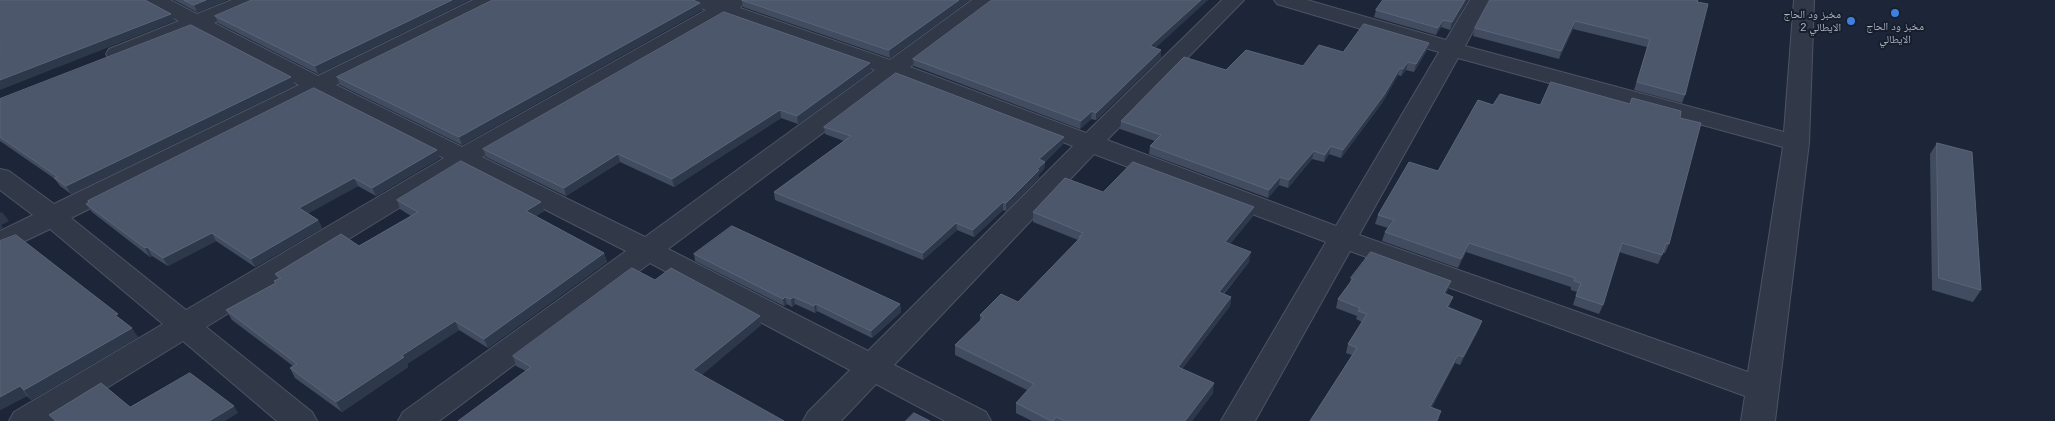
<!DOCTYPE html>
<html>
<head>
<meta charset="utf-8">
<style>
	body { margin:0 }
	canvas { display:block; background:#1d2638 }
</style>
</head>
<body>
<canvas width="2055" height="421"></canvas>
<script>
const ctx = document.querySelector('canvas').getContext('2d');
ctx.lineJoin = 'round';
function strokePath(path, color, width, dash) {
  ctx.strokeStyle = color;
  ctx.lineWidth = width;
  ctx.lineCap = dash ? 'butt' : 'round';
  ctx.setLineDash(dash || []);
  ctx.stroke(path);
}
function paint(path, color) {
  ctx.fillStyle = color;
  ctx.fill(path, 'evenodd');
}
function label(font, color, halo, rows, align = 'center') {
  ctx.font = font + ' Arial,"Noto Naskh Arabic",sans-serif';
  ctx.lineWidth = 4;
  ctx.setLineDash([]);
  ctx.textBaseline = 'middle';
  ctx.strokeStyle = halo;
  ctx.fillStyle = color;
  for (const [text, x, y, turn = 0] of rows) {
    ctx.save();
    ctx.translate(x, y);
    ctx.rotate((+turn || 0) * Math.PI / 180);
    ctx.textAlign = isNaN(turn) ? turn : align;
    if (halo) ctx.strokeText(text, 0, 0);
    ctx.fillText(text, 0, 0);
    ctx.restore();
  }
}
const street = new Path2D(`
	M144 0H170L197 14 232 0H261L258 4 214 23 318 76 473 0H500L497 4 336 85 462 147 706 10 691 4 688 0H741L744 3 740 8 890 60 972 0H996L993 4 910 67 1086 133 1222 0H1244L1107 140 1336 226 1439 52 1277 4 1274 0H1307L1446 40 1470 0H1490L1465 46 1784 132 1794 0H1814L1809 143 1775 421H1741L1745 396 1350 251 1255 421H1221L1326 242 1094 154 894 365 986 412 991 421H945L876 384 841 421H803L808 412 850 370 650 263 439 421H398L403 412 626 251 464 168 206 327 312 412 317 421H277L183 341 53 421H9L14 412 163 324 50 229 10 248 0 251V231L33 215 0 190V169L9 171 54 204 299 85 195 30 125 59 117 61 109 59 106 54 109 49 179 21 147 4ZM725 17 875 70 645 237 482 157ZM1458 58 1783 147 1748 372 1359 235ZM896 78 1073 146 868 351 668 249ZM318 94 444 158 186 310 71 218Z`);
strokePath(street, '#4c5363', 2);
paint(street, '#313948');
paint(new Path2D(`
	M174 0H227L197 12Z
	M252 0H469L318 74 218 23 215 16Z
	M742 0H969L890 58 743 7Z
	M1383 0H1468L1450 30 1441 27 1436 35 1374 17 1376 10Z
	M1698 0 1685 95 1682 103 1634 90 1647 47 1573 29 1559 59 1473 36 1475 28Z
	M700 3 702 10 462 145 340 85 337 77Z
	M1429 43 1427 50 1414 72 1406 70 1401 76 1398 75 1382 103 1341 158 1329 154 1324 162 1312 159 1288 188 1279 185 1268 198 1149 154 1150 146 1155 141 1120 129 1121 121 1226 70 1303 66 1343 52Z
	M1155 48 1161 50V57L1096 120 1091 119 1080 129 914 66 913 59Z
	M871 71 798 124 781 118 674 187 620 162 566 196 486 157 483 149Z
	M295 85 71 194 60 186 55 179 0 141V99Z
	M1493 105H1540L1680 118 1669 244 1665 253H1663L1658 264 1619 252 1603 305 1599 314 1573 305 1577 292 1571 290V287L1466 252 1458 268 1382 241 1385 232 1388 228 1375 224 1378 215 1438 171Z
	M824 127 1063 144 1045 162 1044 169 1039 174V177L1006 211 1003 210 974 237 957 230 923 260 775 200 774 192 844 141 825 134Z
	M1937 143 1981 290 1973 302 1932 290 1930 154Z
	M440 158 376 196 358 186 308 213 318 220 322 228 255 267 216 241 168 266 152 256 150 257 92 212 86 204 89 203 88 201Z
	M1103 192 1253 216 1230 244 1249 262 1224 294 1231 297 1230 306 1182 369 1213 393 1192 421H1032L1016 413V403L1027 390 955 355V345L980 321V315L1018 302 1078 240 1033 222V212Z
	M397 200 544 211 536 216 604 253 607 262 488 348 459 330 407 364 408 367 342 412 295 378 290 368 293 366 232 320 226 310 275 283 274 281 278 279 275 274 359 246 411 216 400 209Z
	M0 241 122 320 138 337 31 400 27 396 0 410Z
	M694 254 900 304 901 312 872 338 817 311 815 313 795 304 792 307 787 304 784 306 695 261Z
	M1351 278 1448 289 1446 294 1450 305 1449 307 1482 321 1479 329 1460 365 1455 363 1432 407 1441 411 1438 421H1310L1352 355 1346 353 1348 344 1362 322 1356 319 1357 316 1336 308 1338 299 1350 282Z
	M655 280 761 325 701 375 526 371 516 366 513 356Z`), '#414c60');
paint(new Path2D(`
	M206 0H227L197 12 194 5Z
	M452 0H469L318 74 315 66Z
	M959 0H969L890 58 889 50Z
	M1201 0H1208L1149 54 1150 46Z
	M1465 0H1468L1450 30 1452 22Z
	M700 3 702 10 462 145 459 137Z
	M171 14 175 21 0 90V80Z
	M1443 20 1441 27 1436 35 1438 28Z
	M1575 21 1573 29 1559 59 1561 51Z
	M1429 43 1427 50 1414 72 1416 64Z
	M1161 50V57L1096 120V113Z
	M1408 62 1406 70 1401 76 1403 69Z
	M870 63 871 71 798 124 797 116Z
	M1400 68 1398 75 1382 103 1341 158 1343 150Z
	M291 77 295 85 71 194 66 186Z
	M780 110 781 118 674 187 672 179Z
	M1092 111 1091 119 1080 129 1081 121Z
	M1064 137 1063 144 1045 162 1044 169 1039 174V177L1006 211V203L1037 169 1039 159Z
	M1331 146 1329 154 1324 162 1325 155Z
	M437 150 440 158 376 196 372 188Z
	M1314 151 1312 159 1288 188 1289 180Z
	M618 154 620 162 566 196 564 188Z
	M1280 177 1279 185 1268 198 1269 190Z
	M354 178 358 186 304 216 299 208Z
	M541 202 544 211 529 220 526 211Z
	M1003 202V210L974 237 973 230Z
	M1254 207 1253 216 1224 251 1225 242Z
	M2 212 9 221 1 225 3 228 0 230V213Z
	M318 220 322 228 255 267 251 259Z
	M956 223 957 230 923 260V253Z
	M212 233 216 241 168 266 163 258Z
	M1469 243 1466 252 1458 268 1461 259Z
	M147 247 152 256 150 257 145 248Z
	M1251 252 1249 262 1217 301 1219 292Z
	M604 253 607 262 488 348 484 339Z
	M1451 281 1448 289 1442 302 1444 293Z
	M785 297 787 304 784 306 783 299Z
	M794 297 795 304 792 307 791 299Z
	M1231 297 1230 306 1177 376 1178 367Z
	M1453 297 1450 305 1444 315 1447 307Z
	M816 304 817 311 815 313 814 306Z
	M900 304 901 312 872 338 871 331Z
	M760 316 761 325 696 380 693 370Z
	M455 321 459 330 407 364 408 367 342 412 336 402 401 356Z
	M1482 321 1479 329 1460 365 1463 357Z
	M132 328 138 337 31 400 24 390Z
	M1458 355 1455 363 1428 415 1430 407Z
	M1214 383 1213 393 1192 421H1185Z
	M20 386 27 396 0 410V397Z
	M234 406 238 413 225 421H209Z`), '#2e384b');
const building = new Path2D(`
	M0 0H145L171 14 0 80Z
	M184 0H206L194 5Z
	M252 0H452L315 66 215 16Z
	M493 0H693L700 3 459 137 337 77Z
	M742 0H959L889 50Z
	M992 0H1201L1150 46 1161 50 1096 113 1092 111 1081 121 913 59Z
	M1383 0H1465L1452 22 1443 20 1438 28 1376 10Z
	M1490 0H1698L1697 2 1708 4 1685 95 1637 82 1650 39 1575 21 1561 51 1475 28Z
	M724 12 870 63 797 116 780 110 672 179 618 154 564 188 483 149Z
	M1364 24 1429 43 1416 64 1408 62 1403 69 1400 68 1384 95 1343 150 1331 146 1325 155 1314 151 1289 180 1280 177 1269 190 1150 146 1161 135 1121 121 1184 57 1226 70 1246 50 1303 66 1319 45 1343 52Z
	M191 25 291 77 66 186 54 178 58 177 0 137V99Z
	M896 73 1064 137 1039 159 1045 162 1037 169 1039 170 1006 203 1003 202 973 230 956 223 923 253 774 192 851 136 824 127Z
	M1551 82 1630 104 1632 98 1681 111 1680 118 1701 123 1669 244 1666 243 1662 255 1622 243 1603 305 1576 296 1581 283 1574 281 1575 278 1469 243 1461 259 1385 232 1394 220 1378 215 1409 162 1438 171 1478 100 1493 105 1500 94 1540 105Z
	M314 88 437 150 372 188 354 178 299 208 318 220 251 259 212 233 163 258 147 247 145 248 86 204 90 202 88 201Z
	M1937 143 1972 152 1981 290 1939 278Z
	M461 161 541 202 526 211 604 253 484 339 455 321 401 356 404 357 336 402 290 368 297 364 226 310 276 283 274 281 281 278 275 274 341 234 359 246 418 212 397 200Z
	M1133 162 1254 207 1225 242 1251 252 1219 292 1231 297 1178 367 1214 383 1185 421H1065L1056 417 1053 421H1051L1016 403 1034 384 955 345 984 317 980 315 1001 294 1018 302 1081 237H1079L1083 233 1033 212 1065 178 1103 192Z
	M732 226 900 304 871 331 816 304 814 306 794 297 791 299 785 297 783 299 694 254Z
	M16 235 118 314 115 315 132 328 24 390 20 386 0 397V241Z
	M1371 252 1451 281 1444 293 1453 297 1447 307 1482 321 1463 357 1458 355 1430 407 1441 411 1436 421H1310L1357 348 1348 344 1367 314 1358 311 1360 308 1338 299 1353 279 1351 278Z
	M632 268 655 280 671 268 760 316 693 370 784 421H458L531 367 513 356Z
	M190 373 234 406 209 421H56L49 415 101 383 130 407Z
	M914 413 930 421H906Z`);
paint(building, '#4c576b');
strokePath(building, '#5b6579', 1);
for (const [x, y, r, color] of [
	[1895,13,5,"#3f7fe0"],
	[1851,21,5,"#3f7fe0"]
]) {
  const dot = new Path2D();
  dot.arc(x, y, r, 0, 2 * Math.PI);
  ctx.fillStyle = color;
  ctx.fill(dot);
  strokePath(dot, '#171e2c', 2);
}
label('11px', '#abb3c5', '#171e2c', [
	["مخبز ود الحاج",1841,15],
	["الايطالي 2",1841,28],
	["مخبز ود الحاج",1895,27,"center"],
	["الايطالي",1895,40,"center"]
], 'right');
</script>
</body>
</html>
